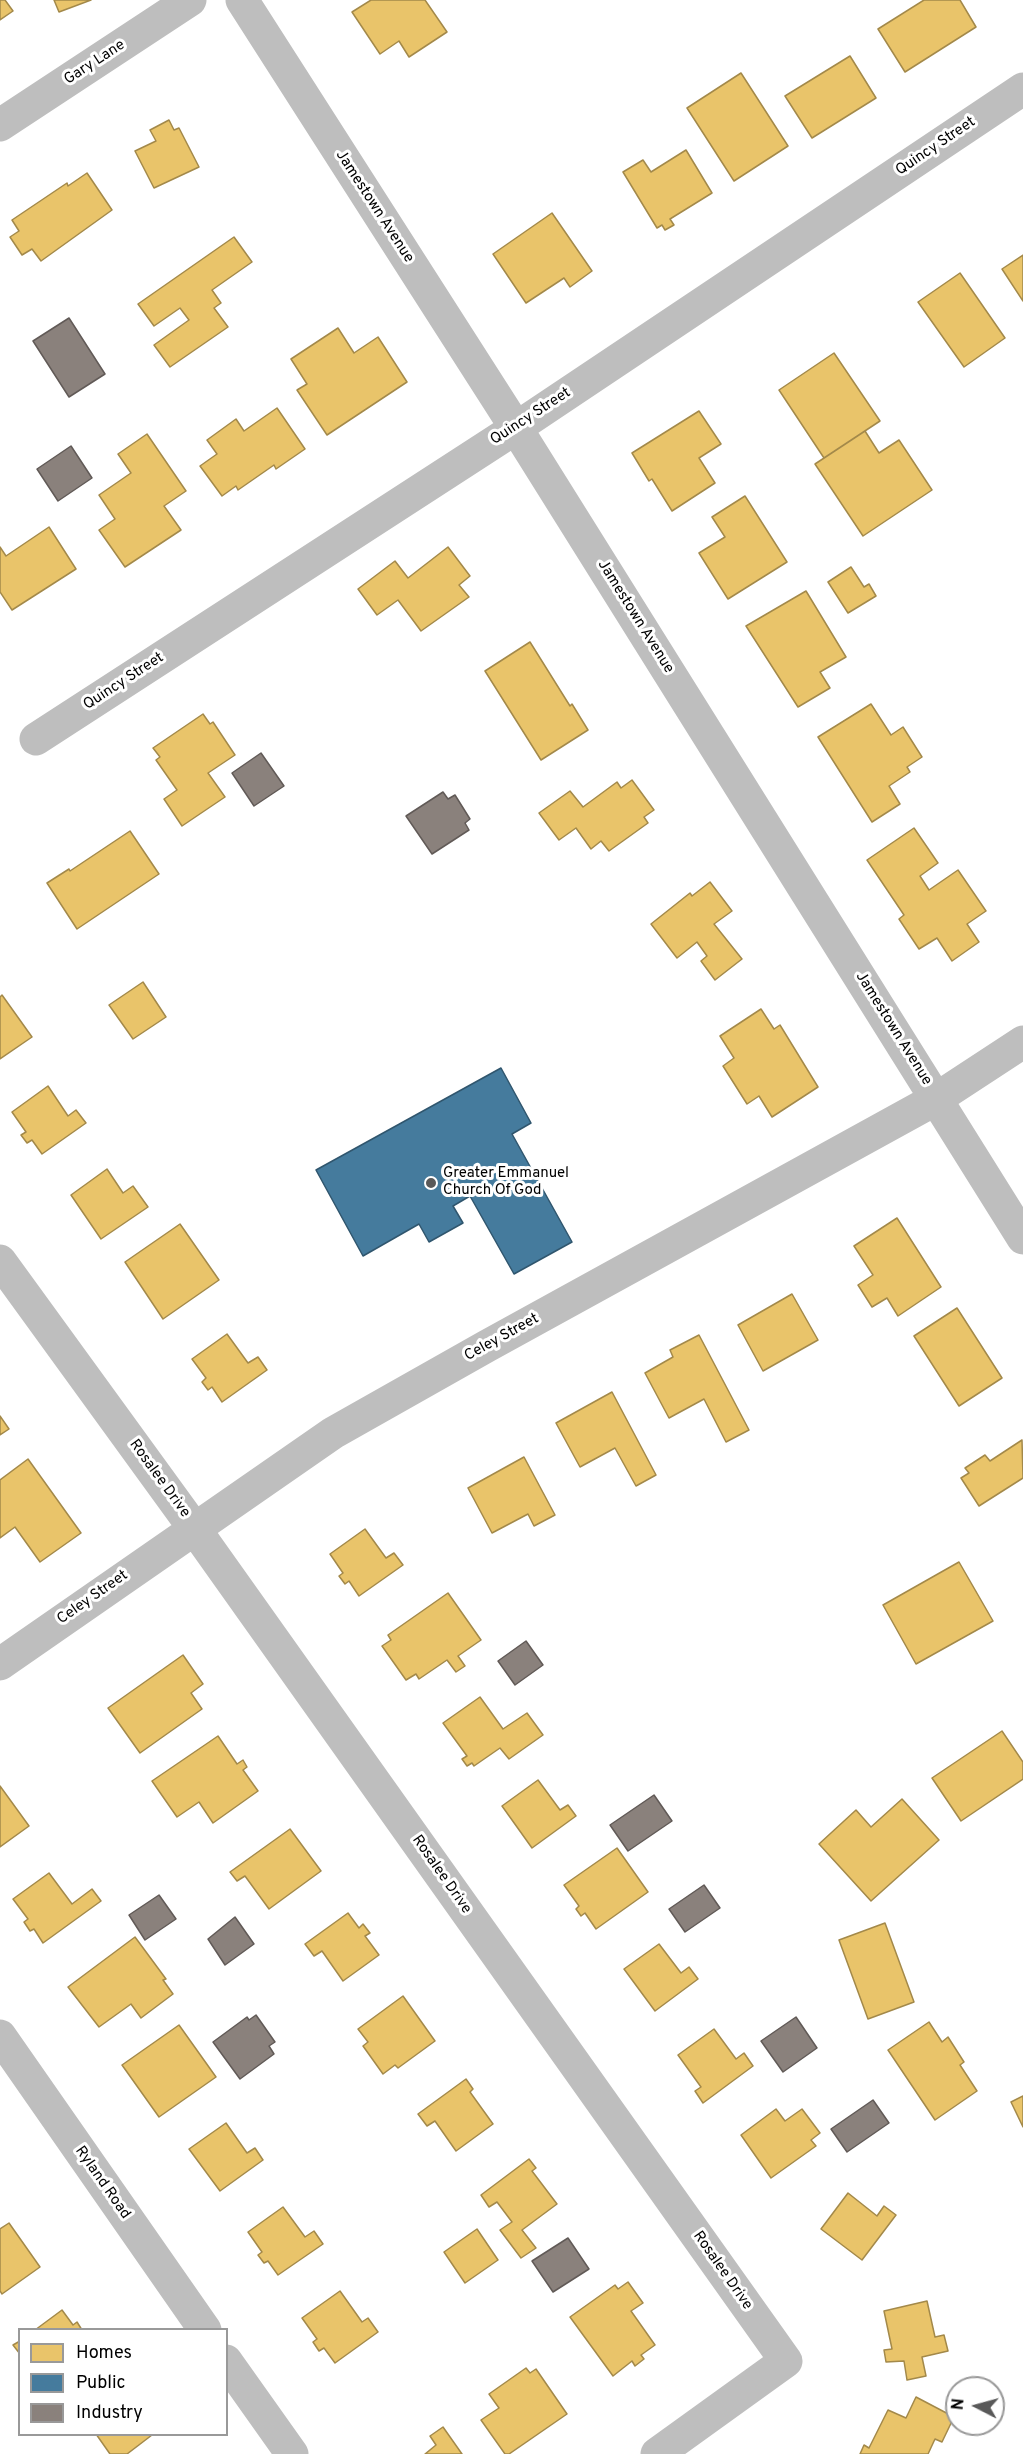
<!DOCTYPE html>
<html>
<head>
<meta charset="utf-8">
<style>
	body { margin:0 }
	#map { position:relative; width:1023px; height:2454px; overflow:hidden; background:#fff; font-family:Overpass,sans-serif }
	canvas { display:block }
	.legend { position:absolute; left:18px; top:2328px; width:210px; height:108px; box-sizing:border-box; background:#fff; border:2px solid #999; margin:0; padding:8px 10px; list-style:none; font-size:18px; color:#000 }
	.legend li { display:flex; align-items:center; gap:12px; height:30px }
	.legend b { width:30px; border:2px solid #999 }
	.north { position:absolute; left:945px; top:2376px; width:60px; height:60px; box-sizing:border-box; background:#fff; border:2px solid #999; border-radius:50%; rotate:276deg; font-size:16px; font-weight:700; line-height:24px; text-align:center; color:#000 }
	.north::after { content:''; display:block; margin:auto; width:21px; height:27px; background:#595959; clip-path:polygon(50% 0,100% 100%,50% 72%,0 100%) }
</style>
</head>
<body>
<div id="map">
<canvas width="1023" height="2454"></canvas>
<ul class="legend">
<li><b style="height:16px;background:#e9c46a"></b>Homes</li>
<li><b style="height:16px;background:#457b9d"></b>Public</li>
<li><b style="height:16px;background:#8a817c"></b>Industry</li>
</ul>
<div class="north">N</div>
</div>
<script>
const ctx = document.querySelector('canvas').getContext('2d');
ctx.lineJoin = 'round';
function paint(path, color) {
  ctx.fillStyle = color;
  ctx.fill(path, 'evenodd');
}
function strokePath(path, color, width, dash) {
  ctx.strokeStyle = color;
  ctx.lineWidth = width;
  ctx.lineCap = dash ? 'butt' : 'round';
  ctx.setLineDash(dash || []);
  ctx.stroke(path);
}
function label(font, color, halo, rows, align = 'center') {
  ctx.font = font + ' Overpass,sans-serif';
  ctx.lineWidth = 6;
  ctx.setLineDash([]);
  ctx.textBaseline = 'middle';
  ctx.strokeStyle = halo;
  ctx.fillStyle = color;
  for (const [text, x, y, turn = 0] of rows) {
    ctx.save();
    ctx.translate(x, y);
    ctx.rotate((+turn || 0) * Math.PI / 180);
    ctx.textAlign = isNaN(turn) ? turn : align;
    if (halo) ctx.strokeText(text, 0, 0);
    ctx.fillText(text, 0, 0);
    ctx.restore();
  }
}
const homes = new Path2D(`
	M0 0H5L13 11 0 20Z
	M54 0H91L59 12Z
	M371 0H425L447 32 409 57 399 41 380 54 352 12Z
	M924 0H960L976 27 905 72 878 29Z
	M850 56 876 98 812 138 785 96Z
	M741 73 788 146 734 181 687 108Z
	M169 120 174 130 179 128 199 167 154 188 135 151 156 141 150 130Z
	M686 150 712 193 670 219 674 225 665 230 662 225 657 228 623 172 643 160 651 172Z
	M87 173 112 210 41 261 32 249 22 255 10 237 19 231 12 220 67 183 68 186Z
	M552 213 592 271 570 287 564 278 526 303 493 254Z
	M234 237 252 262 212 290 221 303 214 308 228 327 170 367 154 345 189 320 180 308 154 326 138 304Z
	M1023 255V301L1002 269Z
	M960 273 1005 338 964 367 918 302Z
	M338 328 354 353 378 337 407 382 327 435 297 390 307 384 291 359Z
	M834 353 880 421 824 458 779 390Z
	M277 408 305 449 276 469 274 465 238 490 236 486 222 496 200 466 217 454 207 440 236 419 244 431Z
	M699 411 721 444 699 458 715 483 672 511 652 479 649 481 632 453Z
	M865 431 879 453 899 440 932 490 863 536 815 464Z
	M147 434 186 491 164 506 181 530 125 567 99 530 115 519 99 495 131 473 118 454Z
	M745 496 787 562 728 599 699 553 725 537 712 517Z
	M49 527 76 569 12 610 0 592V547L6 556Z
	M448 547 470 576 459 585 469 597 421 631 398 600 377 615 358 589 395 561 408 578Z
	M851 567 864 587 869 584 876 596 848 613 828 582Z
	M806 591 846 657 820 672 830 688 798 707 746 626Z
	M530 642 570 706 572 704 588 730 541 760 485 671Z
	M871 704 891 735 903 727 922 757 907 767 910 772 889 786 900 804 872 822 818 737Z
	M203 714 210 724 213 722 235 755 208 773 225 797 182 826 164 799 177 790 156 760 160 757 153 748Z
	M632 780 654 810 644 817 648 823 609 851 601 841 591 849 576 828 559 840 539 813 570 791 583 807 617 782 621 788Z
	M914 828 938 863 920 876 929 890 958 870 986 911 967 924 979 942 952 961 937 938 919 949 899 919 904 915 867 860Z
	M130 831 159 874 77 929 47 883 69 869 70 871Z
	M710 882 732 911 714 924 742 959 715 980 701 961 707 956 697 942 677 958 651 924 690 893 692 896Z
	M143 982 166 1017 133 1039 109 1005Z
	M2 995 32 1037 0 1059V997Z
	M761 1009 774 1029 780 1025 818 1087 772 1117 759 1096 747 1104 723 1066 734 1058 720 1036Z
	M48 1086 68 1116 76 1110 86 1123 42 1154 32 1140 27 1143 21 1135 26 1132 12 1112Z
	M107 1169 123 1193 133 1186 148 1207 101 1239 71 1195Z
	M897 1218 941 1287 898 1316 887 1298 872 1307 858 1285 873 1275 854 1246Z
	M180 1224 219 1280 163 1319 125 1262Z
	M792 1294 818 1340 763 1371 738 1325Z
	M957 1308 1002 1378 959 1406 914 1336Z
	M227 1334 248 1363 258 1357 267 1370 222 1402 212 1387 208 1390 202 1382 206 1378 192 1359Z
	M699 1335 749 1430 726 1442 704 1399 669 1418 645 1373 673 1357 670 1350Z
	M612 1392 656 1475 636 1486 615 1448 580 1467 556 1423Z
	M0 1416 9 1429 0 1435Z
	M1022 1440 1023 1478 979 1506 961 1478 969 1473 965 1468 985 1455 990 1461Z
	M524 1457 555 1515 534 1526 528 1514 492 1533 468 1488Z
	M28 1459 81 1533 40 1562 15 1527 0 1538V1480Z
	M365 1529 386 1558 394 1553 403 1565 359 1596 349 1581 345 1584 339 1576 343 1573 330 1554Z
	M959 1562 993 1621 916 1664 883 1605Z
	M448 1593 481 1640 458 1656 465 1666 456 1672 447 1660 419 1679 416 1674 406 1680 382 1646 391 1640 388 1635Z
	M183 1655 203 1684 191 1693 202 1709 140 1753 108 1708Z
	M480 1697 503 1729 527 1713 543 1735 509 1759 500 1748 474 1766 472 1763 467 1766 462 1759 467 1756 443 1723Z
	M1002 1731 1023 1762V1779L961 1821 932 1778Z
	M218 1736 237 1764 243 1760 247 1767 243 1770 258 1791 213 1823 199 1802 177 1817 152 1781Z
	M538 1780 560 1810 568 1805 576 1816 532 1848 502 1806Z
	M0 1786 29 1826 0 1847Z
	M902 1799 939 1840 871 1901 819 1844 856 1810 871 1827Z
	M290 1829 321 1871 269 1909 245 1876 237 1881 230 1872Z
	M617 1848 648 1892 596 1929 585 1913 581 1916 576 1909 579 1906 564 1885Z
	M49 1873 72 1904 92 1889 101 1901 43 1943 34 1929 30 1931 24 1922 28 1919 13 1899Z
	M348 1913 359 1928 363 1924 370 1933 365 1936 379 1955 343 1981 322 1951 314 1956 305 1944Z
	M885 1923 914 2002 868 2019 839 1940Z
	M135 1937 166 1979 163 1980 173 1994 141 2018 131 2004 99 2027 68 1987Z
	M659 1944 681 1973 689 1967 698 1979 655 2011 624 1969Z
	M403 1996 435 2041 398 2068 395 2065 383 2074 363 2046 368 2042 358 2029Z
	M929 2022 942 2042 948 2037 964 2062 960 2065 977 2091 935 2120 888 2050Z
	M179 2025 216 2077 159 2117 122 2065Z
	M714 2029 736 2059 744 2053 753 2066 703 2103 695 2091 701 2087 678 2055Z
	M466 2079 473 2089 470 2092 493 2124 456 2151 435 2121 427 2126 418 2114Z
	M1023 2096V2127L1011 2102Z
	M776 2109 785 2121 802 2109 820 2133 811 2140 816 2146 771 2178 741 2135Z
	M226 2123 247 2153 255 2148 263 2160 220 2191 189 2149Z
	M529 2159 536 2168 532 2171 557 2204 522 2230 536 2248 521 2258 500 2230 512 2222 497 2202 489 2207 481 2195Z
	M848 2193 877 2216 884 2206 896 2215 862 2260 821 2229Z
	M283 2207 305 2237 314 2231 323 2244 278 2275 268 2261 264 2263 258 2255 262 2252 248 2232Z
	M9 2223 40 2267 2 2294 0 2291V2229Z
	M477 2229 498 2260 465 2283 444 2252Z
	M628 2282 643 2303 631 2311 655 2345 641 2355 644 2359 635 2366 632 2361 613 2376 570 2317 615 2285 618 2289Z
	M340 2291 362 2322 368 2318 378 2332 335 2363 324 2348 319 2351 313 2342 317 2339 302 2318Z
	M927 2301 935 2337 944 2335 948 2351 922 2357 926 2376 907 2380 904 2361 886 2362 884 2350 892 2349 884 2311Z
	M62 2310 73 2325 77 2322 82 2330H35Z
	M20 2341V2354L13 2345Z
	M526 2368 530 2373 536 2369 567 2414 509 2454H505L481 2420 499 2408 489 2394Z
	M916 2397 954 2417 942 2442 935 2439 928 2454H860L864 2445 869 2448 888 2410 906 2418Z
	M443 2427 462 2454H425L436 2445 430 2436Z
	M96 2434H151L152 2435 127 2454H110Z`);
paint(homes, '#e9c46a');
strokePath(homes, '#a3894a', 1.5);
const public = new Path2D(`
	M501 1068 531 1123 512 1134 572 1242 514 1274 470 1196 453 1206 463 1223 429 1242 419 1224 363 1256 316 1170Z`);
paint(public, '#457b9d');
strokePath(public, '#30566e', 1.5);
const industry = new Path2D(`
	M69 318 105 374 69 397 33 341Z
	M71 446 92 478 58 501 37 469Z
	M261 753 284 786 254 806 232 773Z
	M443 792 448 799 455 795 470 819 465 823 469 830 432 854 406 816Z
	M526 1641 543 1665 515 1685 498 1661Z
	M654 1795 672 1821 628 1851 610 1825Z
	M704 1885 720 1908 685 1932 669 1909Z
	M159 1895 176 1919 145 1940 129 1915Z
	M235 1917 254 1944 225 1965 208 1939Z
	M256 2015 275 2042 269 2046 274 2054 240 2079 213 2042 247 2017 249 2020Z
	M796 2017 817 2048 783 2072 761 2041Z
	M873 2100 889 2123 847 2152 831 2129Z
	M568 2238 589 2269 553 2292 532 2261Z`);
paint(industry, '#8a817c');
strokePath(industry, '#615a57', 1.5);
strokePath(new Path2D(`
	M242 0 516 428 1023 1238
	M0 125 190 0
	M36 739 516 428 1023 89
	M0 1261 194 1528 786 2361 657 2454
	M0 1664 333 1433 487 1346 936 1099 1023 1042
	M0 2036 205 2330
	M226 2361 292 2454`), '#bebebe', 33);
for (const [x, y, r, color] of [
	[431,1183,6,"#595959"]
]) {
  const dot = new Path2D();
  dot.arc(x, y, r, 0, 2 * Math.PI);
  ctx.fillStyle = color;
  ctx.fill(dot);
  strokePath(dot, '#fff', 2);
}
label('15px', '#000', '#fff', [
	["Gary Lane",95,63,-33],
	["Quincy Street",936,147,-34],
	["Jamestown Avenue",374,207,57],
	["Quincy Street",531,417,-33],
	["Jamestown Avenue",635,617,58],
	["Quincy Street",124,682,-33],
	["Jamestown Avenue",893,1029,58],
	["Celey Street",502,1338,-29],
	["Rosalee Drive",159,1479,54],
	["Celey Street",93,1598,-35],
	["Rosalee Drive",441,1875,55],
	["Ryland Road",102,2183,55],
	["Rosalee Drive",722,2271,55]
]);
label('15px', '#000', '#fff', [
	["Greater Emmanuel",443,1174],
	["Church Of God",443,1191]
], 'left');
</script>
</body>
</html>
